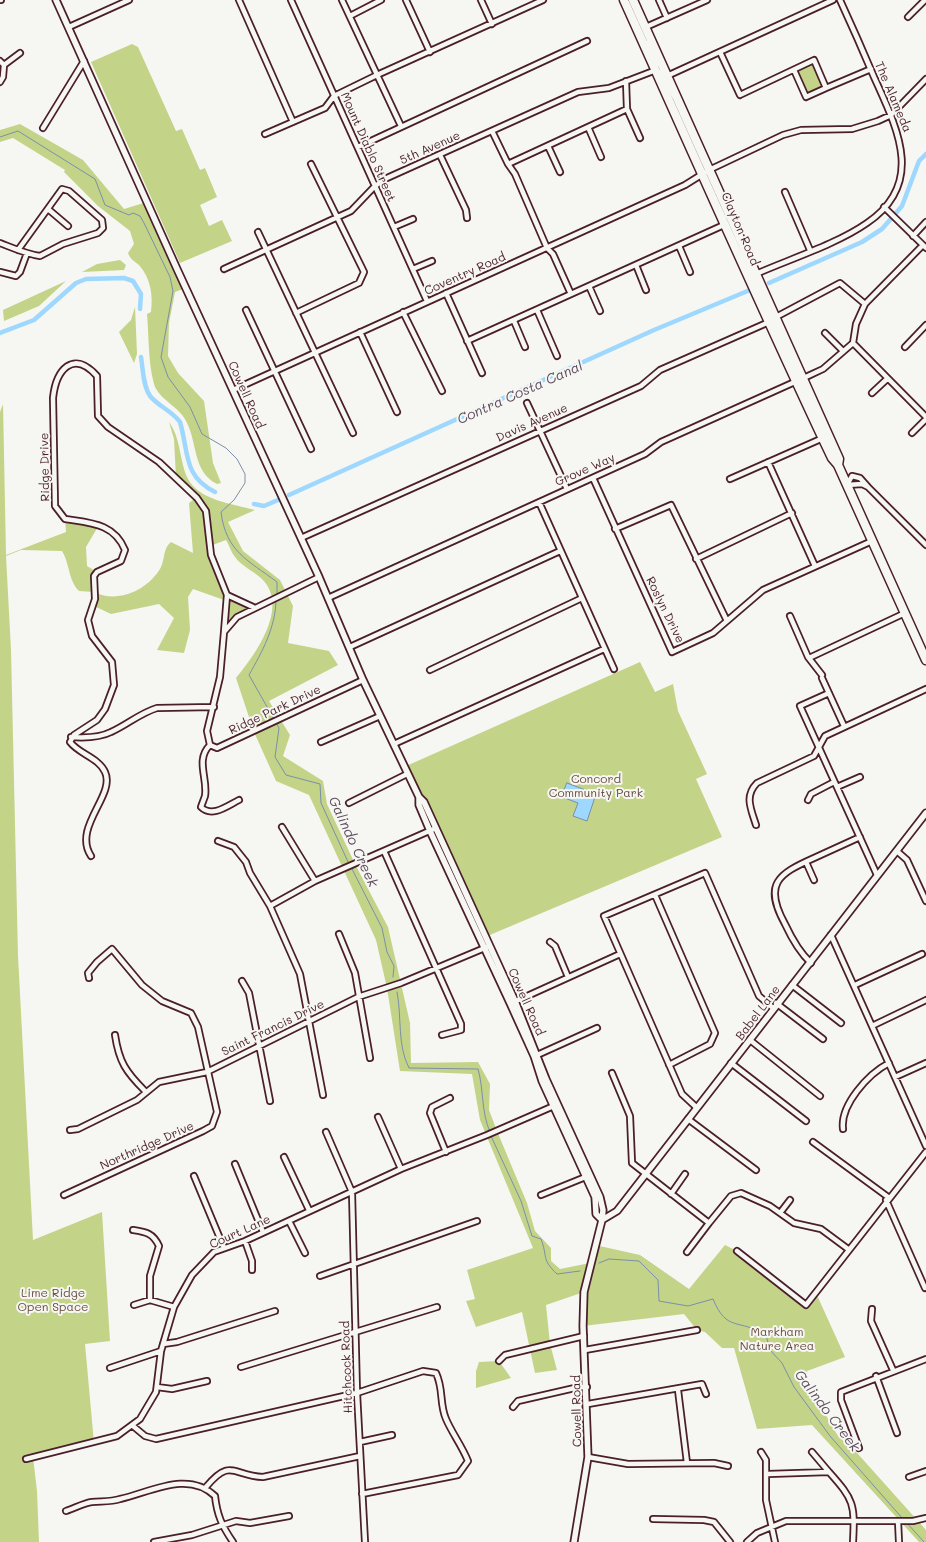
<!DOCTYPE html>
<html>
<head>
<meta charset="utf-8">
<style>
	body { margin:0 }
	canvas { display:block; background:#f6f6f2 }
</style>
</head>
<body>
<canvas width="926" height="1542"></canvas>
<script>
const ctx = document.querySelector('canvas').getContext('2d');
ctx.lineJoin = 'round';
function paint(path, color) {
  ctx.fillStyle = color;
  ctx.fill(path, 'evenodd');
}
function strokePath(path, color, width, dash) {
  ctx.strokeStyle = color;
  ctx.lineWidth = width;
  ctx.lineCap = dash ? 'butt' : 'round';
  ctx.setLineDash(dash || []);
  ctx.stroke(path);
}
function label(font, color, halo, rows, align = 'center') {
  ctx.font = font + ' Mali,sans-serif';
  ctx.lineWidth = 4;
  ctx.setLineDash([]);
  ctx.textBaseline = 'middle';
  ctx.strokeStyle = halo;
  ctx.fillStyle = color;
  for (const [text, x, y, turn = 0] of rows) {
    ctx.save();
    ctx.translate(x, y);
    ctx.rotate((+turn || 0) * Math.PI / 180);
    ctx.textAlign = isNaN(turn) ? turn : align;
    if (halo) ctx.strokeText(text, 0, 0);
    ctx.fillText(text, 0, 0);
    ctx.restore();
  }
}
paint(new Path2D(`
	M132 44 138 47 176 131 182 129 200 170 205 168 217 197 200 205 209 226 222 220 232 241 180 263 91 62Z
	M814 60 826 88 806 97 794 70Z
	M20 124 83 160 124 209 147 202 186 288 175 292 169 323 168 356 178 373 204 401 213 463 221 483 217 484C192 471 198 443 186 421 179 406 159 400 154 384 148 362 149 337 147 314L151 312C153 295 151 279 139 265 134 261 130 259 128 253L134 244 130 231 98 206 64 172 65 170 13 138 0 142V130Z
	M120 260 126 265 124 270 82 272 97 264Z
	M66 281 39 306 4 321 3 310Z
	M135 307 137 354 134 363 119 332 131 320Z
	M3 404 6 555 66 532 65 519 99 525 86 547 87 566 97 572 94 576V592C117 604 149 590 161 567 165 558 163 548 171 542L193 553 189 503 197 497 176 478 174 439 169 422C181 439 179 458 187 477 197 500 233 504 255 510L228 522 243 551 280 580 293 606 288 643 329 651 338 665 269 701 290 735 283 756 323 781 327 804 355 864 388 927 410 1023 411 1063 478 1062 490 1084 489 1110 497 1131 527 1203 535 1231 551 1248V1261L560 1269 590 1263 595 1245 640 1255 689 1289 725 1245 737 1251 806 1305 816 1293 845 1357 807 1371 809 1386 838 1436 858 1454 926 1530V1542H919L812 1425 757 1429 734 1348H722L705 1332 697 1330 684 1314 583 1326 584 1292 546 1305 550 1344 557 1370 535 1373 522 1312 476 1327 466 1301 475 1299 467 1270 533 1248 480 1120 472 1074 400 1071 387 988 376 940 309 795 276 781 254 732 236 678C255 655 290 607 262 579 254 571 241 566 235 557 231 552 229 545 226 540L210 546 211 556 227 595 253 607 237 617 224 632 227 601 193 589 188 597 190 630 184 653 157 650 174 618 159 604 111 614 94 606V592L79 591C68 580 70 564 62 551L21 550 6 556 11 650 18 956 33 1240 102 1212 110 1341 85 1344 94 1443 33 1457 37 1491 39 1542H0V412Z
	M640 662 655 692 673 684 678 711 707 774 696 779 722 837 485 937 467 894 404 767Z
	M499 1361 511 1378 476 1388V1371L479 1362Z`), '#c3d489');
const water = new Path2D(`
	M567 783 596 794 587 821 573 816 578 803 562 797Z`);
paint(water, '#9ed8ff');
strokePath(water, '#7c8eaa', 1);
strokePath(new Path2D(`
	M0 137 18 131 95 179 105 205 129 215 133 213 140 216 144 223 170 277 173 291 161 357 168 377 190 407 202 434 226 448 237 459 245 474V483L234 500 221 512C226 552 248 560 277 582V595
	M276 599C276 627 262 652 249 675L279 728 275 757 286 775 320 784 321 803 349 864
	M351 867 382 928 387 952 394 966 393 977
	M397 992C402 1017 397 1045 409 1068L478 1069C484 1090 481 1112 490 1132
	M491 1136 521 1201 532 1236 541 1239C548 1257 541 1259 557 1274L580 1271
	M599 1263 609 1259 639 1261 658 1280 659 1301 688 1306 713 1299C727 1333 739 1318 766 1335L770 1350 782 1363 794 1387 830 1436 903 1519
	M906 1522 924 1542`), '#7c8eaa', 1);
strokePath(new Path2D(`
	M769 283 862 242 882 229 902 206 919 161 926 154
	M0 333 34 320 76 283 86 279 124 278 133 281 141 294 140 309
	M141 357C143 369 143 386 150 396 158 406 172 411 180 422 189 453 183 476 215 492
	M289 495 654 330 750 290
	M254 504 264 506 278 500`), '#9ed8ff', 4.5);
const minor = new Path2D(`
	M0 0H1
	M239 0 293 122
	M291 0 427 301
	M342 0 401 126
	M406 0 430 52
	M481 0 492 24
	M659 0 667 18
	M350 16 381 0
	M908 17 925 0
	M69 27 129 0
	M646 27 707 0
	M649 38C648 49 657 57 656 68
	M720 52 740 95 814 60 826 88 871 69
	M0 61 4 65 3 77 0 82
	M4 65 20 53
	M794 70 806 97 826 88
	M659 72 674 96
	M667 76 833 0
	M626 81 627 109 640 138
	M588 127 601 157
	M43 128 84 61
	M492 131 508 164 515 174 547 248 553 254 571 294
	M265 134 325 108 334 96 377 75 543 0
	M548 146 560 172
	M358 147 587 41
	M440 155 466 210 467 218
	M508 164 627 109
	M785 192 810 250
	M884 207 926 248
	M48 209 68 226
	M394 227 413 219
	M258 232 353 433
	M913 236 926 222
	M0 243C13 248 26 254 40 256L63 244 98 233 103 228 102 220 69 191 62 189 18 250
	M679 246 690 272
	M636 265 646 290
	M224 269 351 211 375 186 387 178 578 92 609 88 656 70
	M413 269 432 261
	M0 272 16 276 20 272 27 253
	M756 274C790 259 837 244 867 223 926 183 897 128 874 77 863 51 852 26 840 0
	M589 286 600 311
	M446 293 482 373
	M246 310 311 449
	M537 310 557 356
	M403 312 442 391
	M296 313 359 283 364 272 311 164
	M776 317 840 283 865 304
	M514 321 525 347
	M769 322 774 323 781 339 785 343
	M360 332 397 412
	M825 333 843 351
	M467 341 726 224
	M853 343 926 417
	M905 347 926 325
	M233 390 685 185 709 170 783 135 801 130 852 129 878 121 891 115 926 79
	M872 393 887 379
	M527 403 567 489
	M912 433 926 419
	M768 462 815 566
	M852 476 860 478 868 487 862 484 847 485Z
	M593 478 672 652 713 633 763 590 872 541
	M730 479 823 438
	M868 487 926 545
	M539 502 614 669
	M615 529 671 505 727 621
	M301 538 641 386 660 370 769 322
	M696 559 792 513
	M227 595 253 607
	M328 598 645 454 661 442 808 376 823 369 853 343 856 324 865 304 923 245
	M790 616 808 657 822 675
	M350 647 560 551
	M809 658 905 613
	M430 670 582 598
	M822 678 844 726
	M829 693 800 706 877 875
	M71 737C85 738 99 738 111 732 127 725 140 713 157 708L214 707
	M321 742 380 716
	M394 744 604 649
	M210 745 207 731 220 677 224 632 237 617 319 577
	M210 745 217 748 363 680
	M210 745C195 760 208 778 205 796 204 799 202 804 201 807 212 818 227 806 239 800
	M837 787 860 777
	M808 800 811 794 834 782
	M349 803 407 774
	M756 825C751 809 744 796 757 783L814 756 825 736 926 689
	M282 827 315 881
	M218 841 234 847 246 862 250 873 270 906 300 974 323 1095
	M384 851 461 1024V1030L442 1035
	M898 852 907 860 926 901
	M91 856C72 827 116 795 105 772 99 758 79 754 70 742L74 735 97 720 105 709 114 685 112 662 92 636 88 620 95 599 94 576 97 572 121 561 125 550C114 523 90 523 65 519L55 506 53 398C56 370 73 349 97 376L98 416 108 427 159 462 197 498 206 511 211 555 227 595 224 632
	M806 862 814 880
	M655 895 715 1033 710 1044 669 1065
	M270 906 315 881 436 828
	M339 934 355 973 370 1058
	M831 935 926 1146
	M550 942 555 946 568 977
	M811 963C799 952 792 939 785 924 763 884 778 874 814 858 829 851 845 844 860 837
	M242 981 249 993 270 1101
	M792 985 841 1023
	M855 985 922 954
	M514 1002 620 954
	M776 1003 823 1039
	M874 1025 926 1000
	M115 1035C119 1062 126 1072 145 1091
	M750 1040 820 1096
	M535 1056 597 1028
	M731 1063 806 1121
	M612 1073 630 1116 632 1163 709 1223 731 1196 741 1193 770 1206 794 1223 821 1229 848 1249
	M895 1077 926 1063
	M696 1107 682 1094 604 916 705 873 759 996 773 1008
	M378 1117 401 1169
	M688 1119 756 1170
	M843 1129C840 1105 868 1074 889 1063
	M70 1130 78 1129 137 1100 159 1082 207 1072 358 997 401 983 487 947
	M326 1132 352 1192 357 1393 365 1542
	M813 1142 888 1197
	M446 1152 430 1113 432 1107 450 1098
	M284 1157 309 1210
	M235 1164 263 1232
	M194 1176 224 1248
	M671 1194 685 1174
	M64 1195 203 1131 212 1126 217 1112 198 1027 191 1013 162 1001 142 985 112 949 97 962 88 973 89 978
	M541 1195 588 1176
	M886 1200 925 1288
	M780 1213 790 1200
	M289 1221 305 1253
	M133 1230C146 1232 153 1233 159 1246L150 1276V1300
	M245 1241 252 1261V1270
	M737 1251 806 1305 926 1152
	M687 1252 709 1223
	M320 1276 477 1221
	M134 1305 150 1300 174 1307
	M872 1309 871 1321 893 1370
	M163 1344 177 1342 275 1311
	M585 1350 697 1330
	M499 1361 505 1355 584 1336
	M241 1367 437 1307
	M110 1368 161 1351
	M876 1376 897 1433
	M157 1387 172 1389 207 1381
	M678 1390 687 1463
	M588 1404 702 1384 706 1394
	M513 1407 518 1401 579 1387H587
	M133 1426 145 1436 156 1439 357 1393 423 1371 436 1373C444 1390 439 1403 446 1419 452 1433 462 1446 468 1461L458 1475 362 1494
	M360 1442 392 1435
	M859 1448 841 1400V1392L926 1359
	M761 1452 766 1460V1500L775 1542
	M812 1452 829 1472
	M588 1457 628 1464 714 1463 728 1466
	M26 1459 117 1436 140 1419 156 1392 161 1351 174 1307 192 1275 214 1252 245 1241 401 1169 487 1135 556 1105
	M768 1474 829 1472C854 1500 855 1504 853 1542
	M909 1477 926 1471
	M206 1487C231 1457 233 1476 263 1477L360 1456
	M66 1511C75 1508 84 1503 92 1502 101 1501 111 1502 120 1499 151 1492 188 1470 215 1496 217 1515 222 1526 233 1542
	M653 1519 704 1520 714 1522 730 1542
	M898 1521 899 1542
	M154 1542 192 1535 236 1521 250 1523 289 1516
	M747 1542 757 1533 786 1521H913L926 1518`);
const tertiary = new Path2D(`
	M56 0 177 269 319 577 363 680 419 797 424 802 515 1001 546 1079 600 1197 603 1210 602 1220 584 1292 583 1326 588 1457 574 1542
	M419 797V805L430 831 510 1003 534 1056 542 1081 595 1197 596 1214 602 1220
	M602 1220 617 1211 926 813`);
const primary = new Path2D(`
	M624 0C693 153 760 306 832 458L838 465 926 660
	M633 0 839 459 838 465`);
strokePath(minor, '#4a1f2b', 8);
strokePath(tertiary, '#4a1f2b', 9);
strokePath(primary, '#4a1f2b', 11);
strokePath(minor, '#f6f6f2', 4.5);
strokePath(tertiary, '#f6f6f2', 5.5);
strokePath(primary, '#f6f6f2', 8);
label('12px', '#4a1f2b', '#f6f6f2', [
	["The Alameda",893,97,67],
	["Mount Diablo Street",368,147,66],
	["5th Avenue",430,148,-24],
	["Clayton Road",740,229,67],
	["Coventry Road",465,274,-24],
	["Cowell Road",246,395,66],
	["Davis Avenue",532,423,-24],
	["Ridge Drive",45,467,-91],
	["Grove Way",585,470,-24],
	["Roslyn Drive",665,610,64],
	["Ridge Park Drive",275,710,-25],
	["Cowell Road",526,1002,66],
	["Babel Lane",758,1013,-53],
	["Saint Francis Drive",273,1028,-26],
	["Northridge Drive",147,1146,-24],
	["Court Lane",240,1232,-24],
	["Hitchcock Road",347,1367,-92],
	["Cowell Road",577,1411,-91]
]);
label('12px', '#684c42', '#f6f6f2', [
	["Concord",596,779],
	["Community Park",596,793],
	["Lime Ridge",53,1293],
	["Open Space",53,1307],
	["Markham",777,1332],
	["Nature Area",777,1346]
]);
label('italic 14px', '#5f4d60', '#f6f6f2', [
	["Contra Costa Canal",520,393,-24],
	["Galindo Creek",353,842,65],
	["Galindo Creek",827,1411,53]
]);
</script>
</body>
</html>
